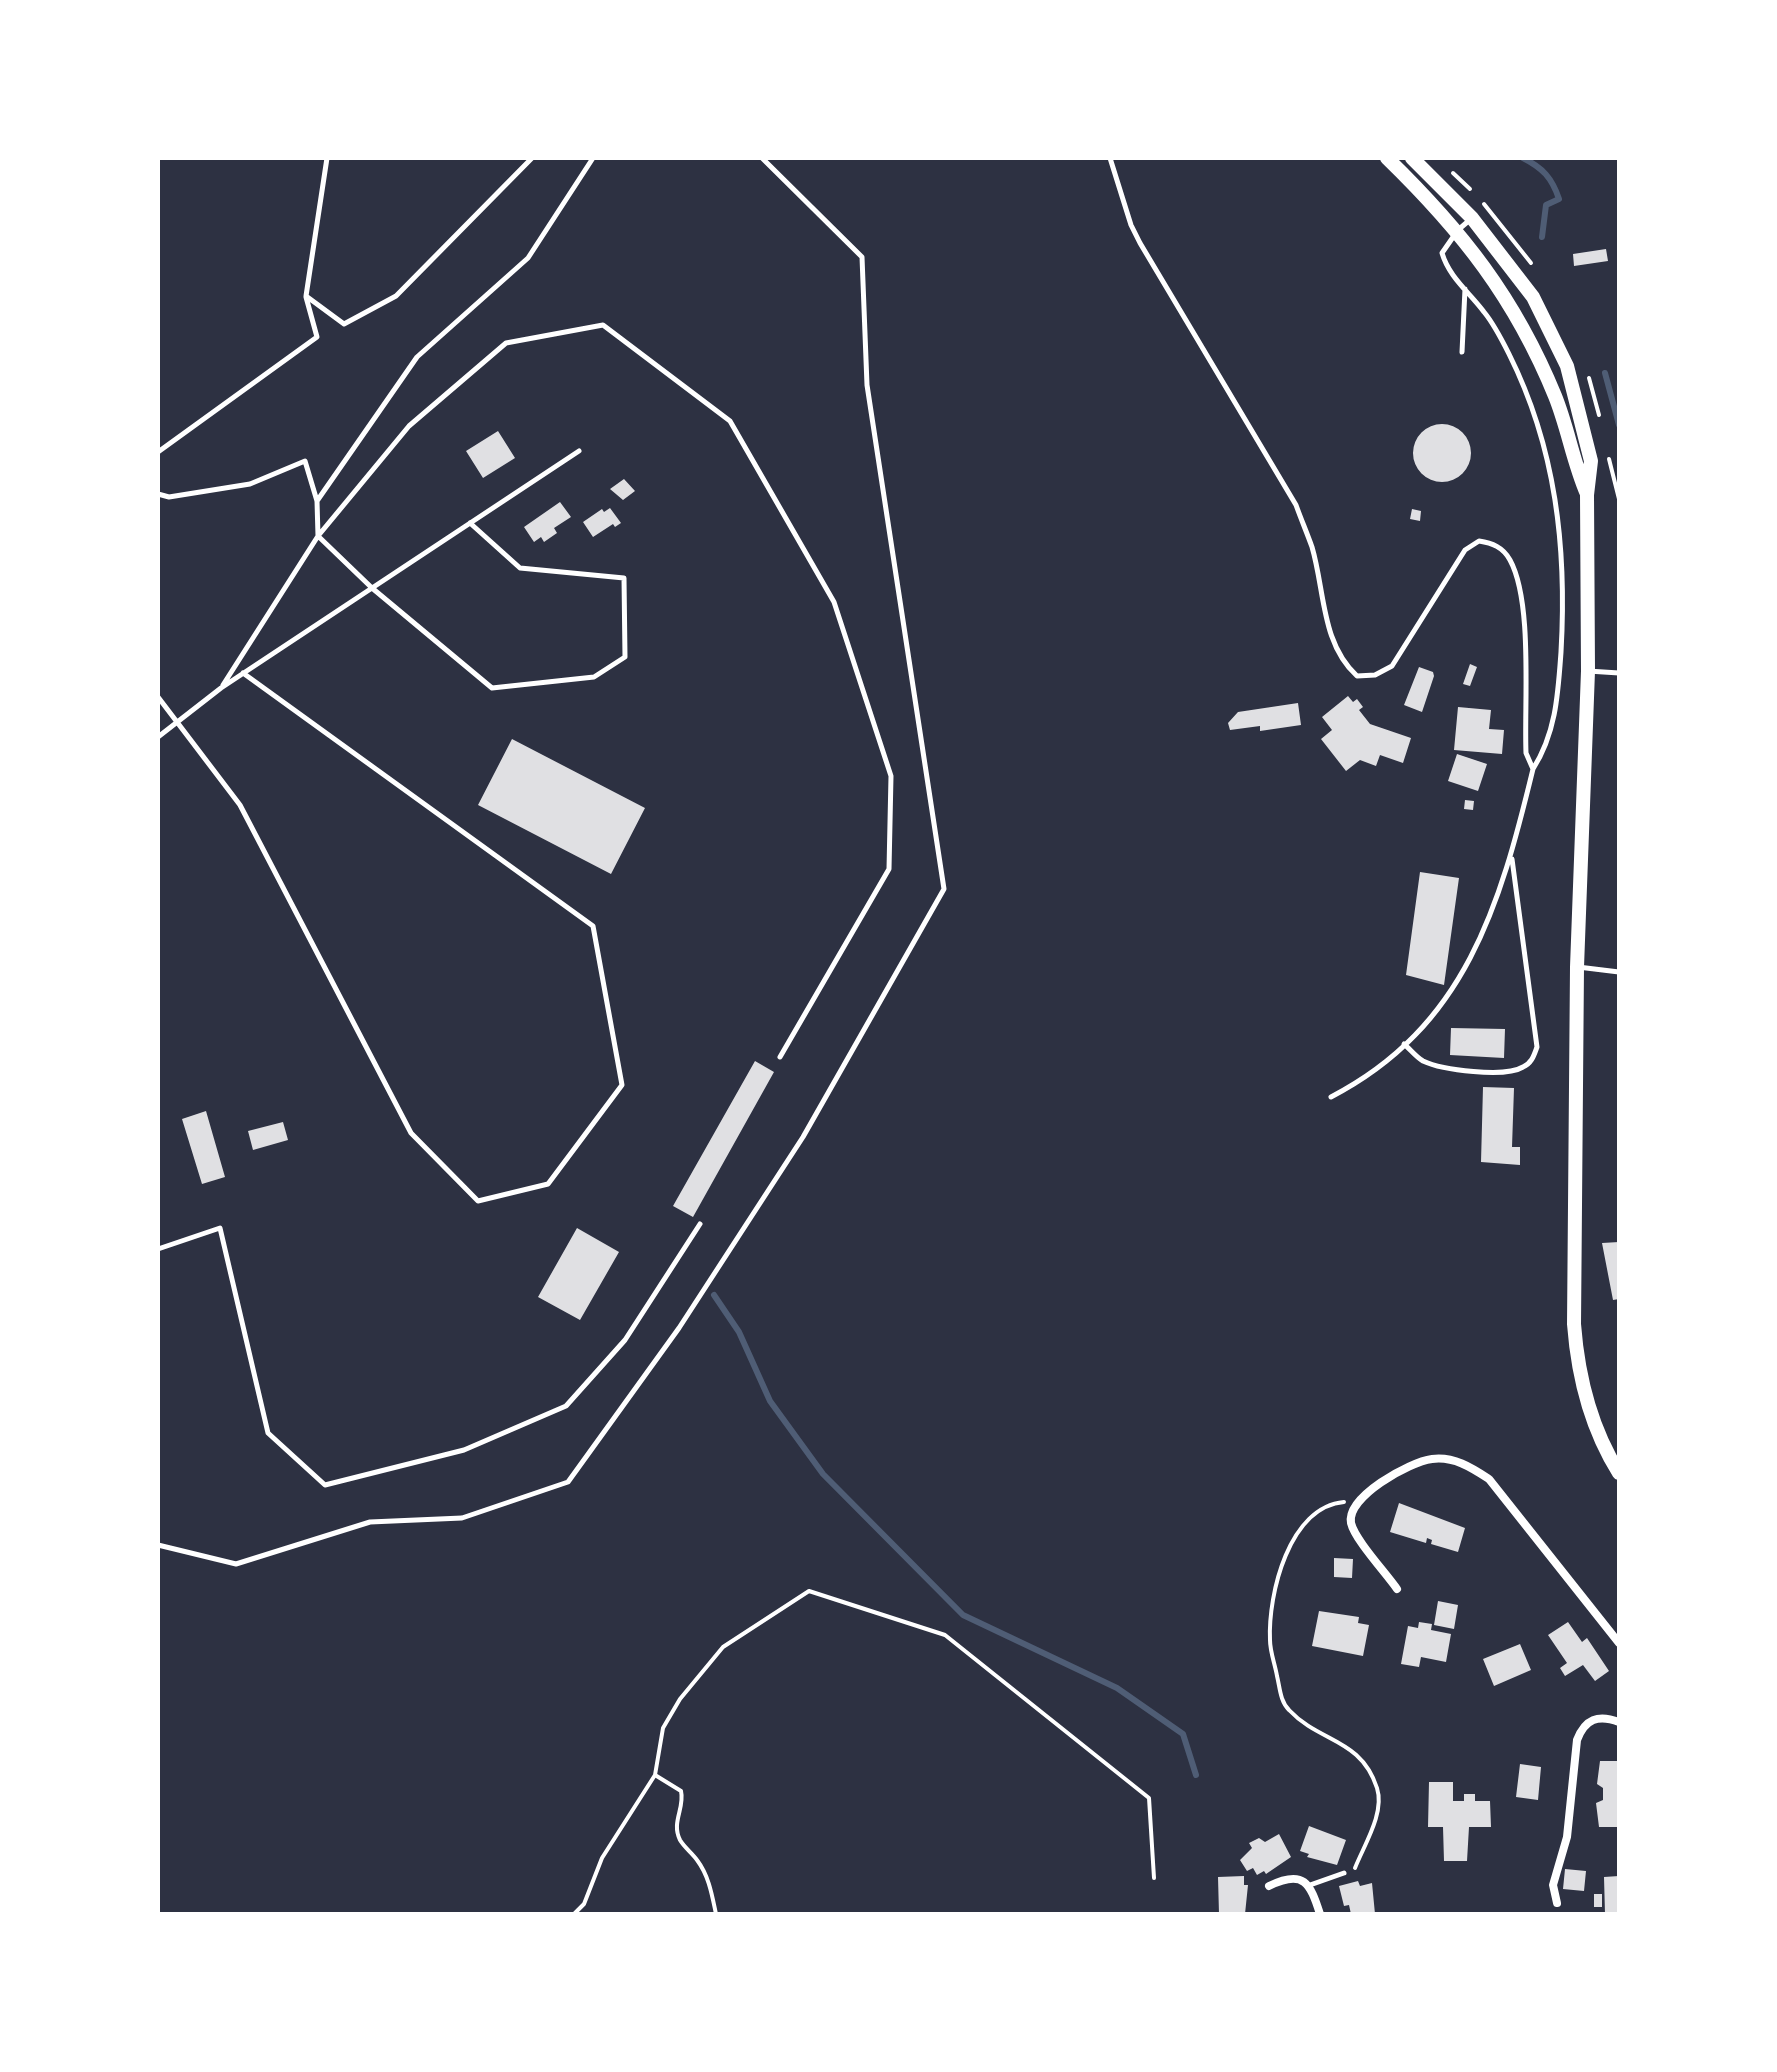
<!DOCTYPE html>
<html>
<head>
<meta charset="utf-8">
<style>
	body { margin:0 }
	#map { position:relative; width:1777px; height:2072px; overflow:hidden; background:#2d3142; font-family:Inter,sans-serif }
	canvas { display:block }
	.frame { position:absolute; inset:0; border:160px solid #fff; pointer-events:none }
</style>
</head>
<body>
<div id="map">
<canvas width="1777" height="2072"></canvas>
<div class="frame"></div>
</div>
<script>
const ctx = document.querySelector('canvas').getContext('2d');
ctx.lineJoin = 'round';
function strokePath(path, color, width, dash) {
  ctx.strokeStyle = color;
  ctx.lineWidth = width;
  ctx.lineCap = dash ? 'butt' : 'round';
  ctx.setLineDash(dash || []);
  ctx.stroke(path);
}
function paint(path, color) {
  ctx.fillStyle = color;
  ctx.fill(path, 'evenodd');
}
strokePath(new Path2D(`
	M1523 158C1543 168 1552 178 1559 199L1546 205 1542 237
	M1605 373 1619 425
	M714 1295 739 1332 770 1401 823 1474 963 1615 1117 1688 1183 1734 1196 1775`), '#4f5d75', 6);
paint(new Path2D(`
	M1606 249 1608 261 1574 266 1573 254Z
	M1413 453a29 29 0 1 1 58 0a29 29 0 1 1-58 0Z
	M498 431 515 458 483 478 466 451Z
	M624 479 635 491 623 500 610 489Z
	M560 502 571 517 554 528 557 533 544 542 541 537 534 542 524 527Z
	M610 508 621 523 615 527 613 524 593 537 583 522 602 509 604 512Z
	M1412 509 1421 511 1420 521 1410 519Z
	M1470 664 1477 667 1470 686 1463 684Z
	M1419 667 1433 672 1434 676 1422 712 1404 705Z
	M1348 696 1353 702 1357 699 1363 707 1359 710 1370 724 1411 738 1403 763 1380 755 1376 766 1360 760 1346 771 1321 739 1332 730 1322 717Z
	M1298 703 1301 725 1260 731V726L1230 730 1228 723 1238 712Z
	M1458 707 1491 710 1489 729 1504 730 1502 754 1454 750Z
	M512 739 645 808 611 874 478 805Z
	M1457 754 1487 764 1478 791 1448 781Z
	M1465 800 1474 801 1473 810 1464 809Z
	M1420 872 1459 878 1444 985 1406 975Z
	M1451 1028 1505 1029 1504 1058 1450 1055Z
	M755 1061 774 1072 693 1217 673 1206Z
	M1483 1087 1514 1088 1512 1147H1520V1165L1481 1162Z
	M206 1111 225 1177 202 1184 182 1119Z
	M283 1122 288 1140 253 1150 248 1131Z
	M577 1228 619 1252 580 1320 538 1297Z
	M1619 1242V1299L1613 1300 1602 1243Z
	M1399 1503 1465 1528 1458 1552 1431 1544 1432 1540 1427 1538 1426 1543 1390 1532Z
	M1334 1558 1353 1559 1352 1578 1334 1577Z
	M1438 1601 1458 1605 1454 1629 1434 1625Z
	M1319 1611 1359 1617 1358 1623 1369 1625 1363 1656 1312 1646Z
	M1419 1622 1432 1624 1431 1630 1451 1634 1446 1662 1421 1657 1419 1667 1401 1664 1408 1626 1418 1628Z
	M1568 1622 1582 1642 1587 1638 1609 1671 1595 1681 1583 1665 1565 1676 1560 1668 1567 1663 1548 1635Z
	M1520 1644 1531 1670 1494 1686 1483 1659Z
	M1600 1761H1619V1827H1599L1596 1803 1603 1800V1788L1597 1784Z
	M1520 1764 1541 1767 1538 1800 1516 1797Z
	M1429 1782H1453V1801H1464V1794H1475V1801H1490L1491 1827H1469L1467 1861H1444L1443 1827H1428Z
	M1309 1826 1346 1840 1337 1865 1307 1857 1309 1854 1300 1851Z
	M1279 1834 1291 1857 1266 1874 1264 1871 1257 1875 1253 1868 1247 1871 1240 1860 1252 1848 1249 1843 1259 1838 1265 1842Z
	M1565 1869 1586 1871 1584 1891 1563 1889Z
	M1244 1876V1885H1248L1245 1914H1219L1218 1877Z
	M1619 1876V1914H1605L1604 1877Z
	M1358 1881 1360 1886 1372 1883 1375 1914H1351L1349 1905 1344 1906 1339 1886Z
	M1594 1894H1602V1907H1594Z`), '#e0e0e3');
strokePath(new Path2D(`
	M1453 173 1470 189
	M1484 204 1531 263
	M1589 378 1599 415
	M1609 459 1619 499
	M1344 1502C1289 1507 1268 1594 1270 1640 1270 1652 1275 1664 1277 1676 1280 1688 1280 1701 1289 1710 1320 1743 1361 1738 1377 1788 1385 1813 1364 1845 1355 1868
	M655 1775 681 1791C685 1808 671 1822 680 1840 684 1847 692 1853 697 1860 709 1876 712 1895 716 1914
	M574 1914 584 1904 602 1858 655 1775 663 1728 680 1699 723 1647 809 1591 945 1635 1149 1798 1154 1878`), '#fff', 4);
strokePath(new Path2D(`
	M327 158 306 296 344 324 396 296 532 158
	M1110 158 1131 225 1140 243 1296 505C1301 519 1307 533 1312 547 1325 591 1321 643 1357 676L1375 675 1392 666 1465 550 1479 541C1492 543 1503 547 1510 560 1533 602 1524 703 1526 753L1533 769C1556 733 1558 694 1561 652 1567 548 1556 448 1509 354 1502 340 1494 324 1484 312 1469 292 1449 277 1442 253L1458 230 1472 218
	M1462 352 1465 289
	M158 452 317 337 306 297
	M158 494 169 497 250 484 305 461 317 501 318 536 223 685
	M317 501 417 357 528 258 593 158
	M470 523 520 568 624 578 625 657 594 677 492 688 372 588 318 536 409 426 506 343 603 325 730 421 834 602 891 776 889 869 780 1057
	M1588 671 1619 673
	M158 697 240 805 411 1133 478 1201 548 1184 622 1085 593 926 243 673
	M158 737 221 688 579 451
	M1578 967 1619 972
	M1404 1044C1410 1049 1416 1057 1423 1061 1442 1070 1505 1078 1523 1067 1532 1063 1534 1055 1537 1047L1512 859
	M1331 1097C1466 1027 1500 905 1533 769
	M158 1249 220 1228 268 1433 325 1485 464 1450 566 1406 625 1340 700 1224
	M158 1545 236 1564 370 1522 462 1518 568 1482 679 1328 803 1137 944 889 867 385 862 257 762 158
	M1310 1885 1344 1873`), '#fff', 5);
strokePath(new Path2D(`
	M1397 1589C1386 1573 1355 1540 1351 1523 1346 1497 1409 1462 1432 1459 1454 1456 1472 1468 1489 1479L1619 1643
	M1269 1886C1304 1869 1310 1883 1320 1914
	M1557 1903 1553 1885 1567 1837 1577 1740C1585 1719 1598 1714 1619 1722`), '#fff', 8);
strokePath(new Path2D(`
	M1387 158C1462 231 1515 298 1555 396 1568 428 1573 462 1587 494
	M1412 158 1472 218 1533 297 1567 366 1591 461 1587 495 1588 671 1577 967 1574 1324C1578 1377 1590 1427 1619 1473`), '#fff', 14);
</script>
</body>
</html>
